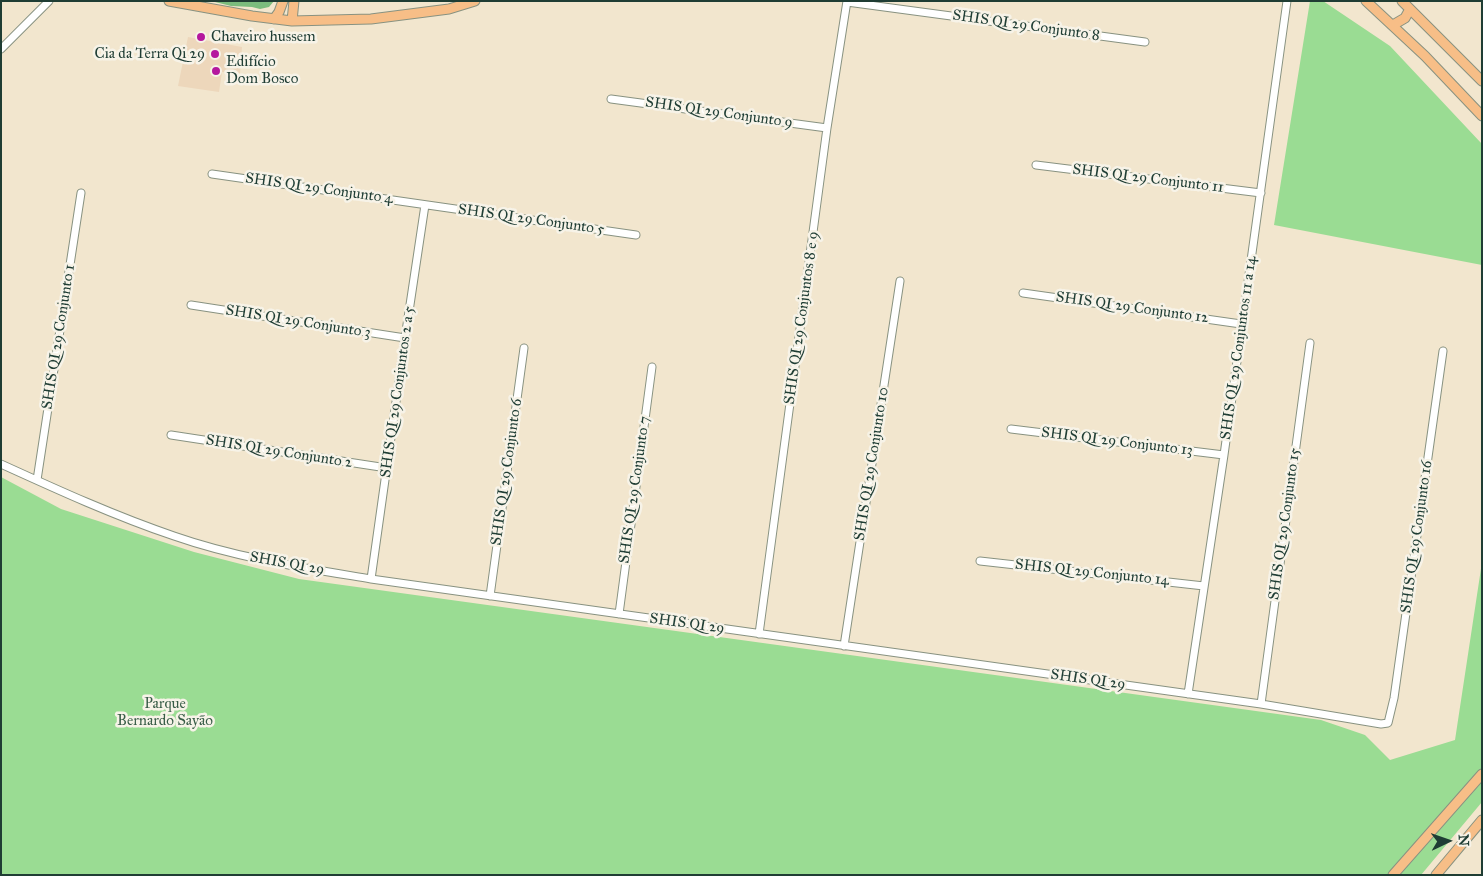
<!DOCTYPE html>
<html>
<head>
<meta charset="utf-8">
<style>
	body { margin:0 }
	#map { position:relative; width:1483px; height:876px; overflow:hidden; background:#f2e6ce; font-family:"IM FELL Great Primer",serif }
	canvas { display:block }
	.frame { position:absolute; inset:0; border:2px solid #1f3d34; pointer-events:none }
	.north { position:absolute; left:1423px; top:816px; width:50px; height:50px; -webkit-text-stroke:4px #f7f3e8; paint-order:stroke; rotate:87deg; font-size:14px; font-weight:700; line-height:20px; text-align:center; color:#1f3d34 }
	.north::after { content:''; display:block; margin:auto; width:18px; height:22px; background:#1f3d34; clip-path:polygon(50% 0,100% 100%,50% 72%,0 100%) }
</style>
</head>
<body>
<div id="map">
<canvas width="1483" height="876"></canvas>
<div class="frame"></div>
<div class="north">N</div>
</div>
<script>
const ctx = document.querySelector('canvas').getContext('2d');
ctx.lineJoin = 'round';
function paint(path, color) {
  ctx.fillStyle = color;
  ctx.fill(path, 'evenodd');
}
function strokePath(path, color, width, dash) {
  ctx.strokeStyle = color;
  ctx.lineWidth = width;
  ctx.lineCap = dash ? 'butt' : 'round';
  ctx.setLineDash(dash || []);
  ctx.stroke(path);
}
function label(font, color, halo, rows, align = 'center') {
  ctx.font = font + ' "IM FELL Great Primer",serif';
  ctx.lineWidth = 5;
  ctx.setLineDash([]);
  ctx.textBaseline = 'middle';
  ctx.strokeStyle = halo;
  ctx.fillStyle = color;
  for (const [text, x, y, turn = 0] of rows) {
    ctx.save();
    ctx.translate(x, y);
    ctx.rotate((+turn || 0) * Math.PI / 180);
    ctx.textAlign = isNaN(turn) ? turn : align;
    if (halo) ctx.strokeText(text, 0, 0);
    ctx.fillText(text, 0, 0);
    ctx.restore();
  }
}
paint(new Path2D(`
	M188 37 242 47 240 73 222 72 219 92 178 86Z`), '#edd7bb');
paint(new Path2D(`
	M1310 1H1323L1390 46 1482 144V265L1274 225Z
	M1 477 61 509 194 552 299 579 1321 720 1365 735 1390 760 1455 740 1482 562V802L1421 875H1Z`), '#9adc93');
paint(new Path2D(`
	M211 1H274L269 7 260 9 252 7 231 6Z`), '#7bbc7d');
const minor = new Path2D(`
	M847 2 1145 42
	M1 49 49 1
	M611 99 827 128
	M1036 165 1261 193
	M212 174 636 235
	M1023 293 1241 324
	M191 305 405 338
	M1011 429 1224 455
	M171 435 387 468
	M1 464C58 490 115 516 174 536 237 558 305 568 371 579L1261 704 1381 724 1388 723 1394 698 1443 351
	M37 480 81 193
	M980 561 1204 586
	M371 579 405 338 425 205
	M490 596 524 348
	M619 614 652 367
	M759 634 827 128 847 1
	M844 646 900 281
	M1188 694 1224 455 1287 1
	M1261 704 1310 343`);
const major = new Path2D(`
	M169 1 252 16 292 21 371 19 449 9 475 1
	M1366 1 1425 56 1482 116
	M1402 1 1482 81
	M274 19 279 12 283 1
	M292 21 294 1
	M1393 25 1405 18 1410 9
	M1393 875 1482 774
	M1436 875 1482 820`);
strokePath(minor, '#889281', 9);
strokePath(major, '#889281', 11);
strokePath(minor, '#fff', 7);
strokePath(major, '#f7be87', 9);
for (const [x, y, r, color] of [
	[201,37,5,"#b5179e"],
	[215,54,5,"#b5179e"],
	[216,71,5,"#b5179e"]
]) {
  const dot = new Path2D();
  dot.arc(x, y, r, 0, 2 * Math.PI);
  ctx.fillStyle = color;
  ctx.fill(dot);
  strokePath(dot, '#f7f3e8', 2);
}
label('15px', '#1f3d34', '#f7f3e8', [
	["SHIS QI 29 Conjunto 8",1026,26,8],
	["SHIS QI 29 Conjunto 9",719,113,8],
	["SHIS QI 29 Conjunto 11",1148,179,7],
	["SHIS QI 29 Conjunto 4",319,189,8],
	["SHIS QI 29 Conjunto 5",531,220,8],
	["SHIS QI 29 Conjunto 12",1132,308,8],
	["SHIS QI 29 Conjuntos 8 e 9",802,318,-82],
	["SHIS QI 29 Conjunto 3",298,322,9],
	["SHIS QI 29 Conjunto 1",59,337,-81],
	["SHIS QI 29 Conjuntos 11 a 14",1239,348,-82],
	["SHIS QI 29 Conjuntos 2 a 5",398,392,-82],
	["SHIS QI 29 Conjunto 13",1117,442,7],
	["SHIS QI 29 Conjunto 2",279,452,9],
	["SHIS QI 29 Conjunto 10",872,464,-81],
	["SHIS QI 29 Conjunto 6",507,472,-82],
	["SHIS QI 29 Conjunto 7",635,490,-82],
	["SHIS QI 29 Conjunto 15",1285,524,-82],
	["SHIS QI 29 Conjunto 16",1417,537,-82],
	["SHIS QI 29",287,564,10],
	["SHIS QI 29 Conjunto 14",1092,573,6],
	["SHIS QI 29",687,624,8],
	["SHIS QI 29",1088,680,8]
]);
label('15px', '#1f3d34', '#f7f3e8', [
	["Chaveiro hussem",211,37],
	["Cia da Terra Qi 29",205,54,"right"],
	["Edifício",226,62],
	["Dom Bosco",226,79]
], 'left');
label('15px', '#385d47', '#f7f3e8', [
	["Parque",165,704],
	["Bernardo Sayão",165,721]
]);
</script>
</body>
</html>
